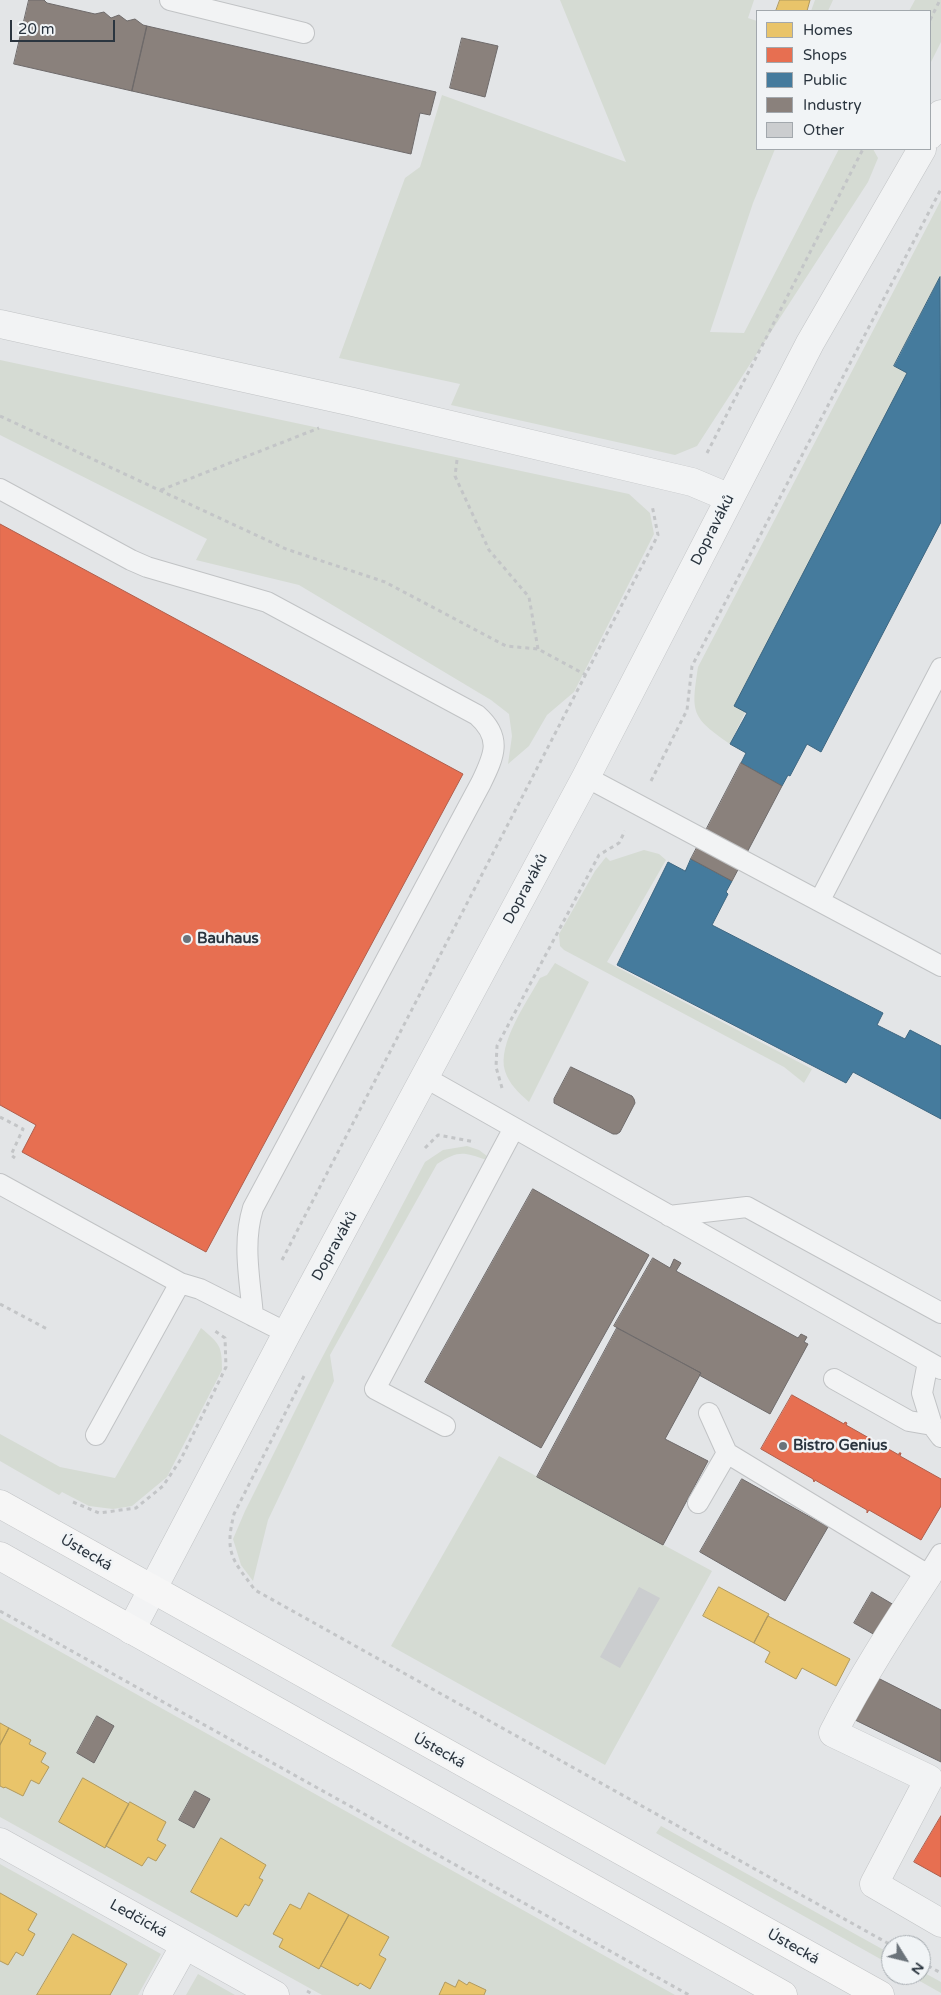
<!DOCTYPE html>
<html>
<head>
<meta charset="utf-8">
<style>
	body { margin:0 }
	#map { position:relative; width:941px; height:1995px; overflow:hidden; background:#e3e5e7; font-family:"Varela Round",sans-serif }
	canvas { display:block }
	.legend { position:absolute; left:756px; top:10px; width:175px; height:140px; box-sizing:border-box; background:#f1f4f6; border:1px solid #a2a8ad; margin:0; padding:6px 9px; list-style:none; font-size:15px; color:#2b353f }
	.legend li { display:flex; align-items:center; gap:10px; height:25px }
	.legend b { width:25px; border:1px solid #a2a8ad }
	.north { position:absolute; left:881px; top:1935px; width:50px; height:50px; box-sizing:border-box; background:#f1f4f6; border:1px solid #a2a8ad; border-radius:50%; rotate:126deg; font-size:14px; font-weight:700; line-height:20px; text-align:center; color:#2b353f }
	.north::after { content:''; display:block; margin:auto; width:18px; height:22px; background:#6b737a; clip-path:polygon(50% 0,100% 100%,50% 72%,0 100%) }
	.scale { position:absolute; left:10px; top:20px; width:105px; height:22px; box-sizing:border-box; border:2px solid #2b353f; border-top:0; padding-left:6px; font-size:15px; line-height:18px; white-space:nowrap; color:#2b353f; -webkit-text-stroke:4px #f1f4f6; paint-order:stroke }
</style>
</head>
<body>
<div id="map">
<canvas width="941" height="1995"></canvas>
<ul class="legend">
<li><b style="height:14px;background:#e9c46a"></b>Homes</li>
<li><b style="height:14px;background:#e76f51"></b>Shops</li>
<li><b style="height:14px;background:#457b9d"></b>Public</li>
<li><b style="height:14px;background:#8a817c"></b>Industry</li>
<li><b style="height:14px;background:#cbcdcf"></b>Other</li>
</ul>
<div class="north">N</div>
<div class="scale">20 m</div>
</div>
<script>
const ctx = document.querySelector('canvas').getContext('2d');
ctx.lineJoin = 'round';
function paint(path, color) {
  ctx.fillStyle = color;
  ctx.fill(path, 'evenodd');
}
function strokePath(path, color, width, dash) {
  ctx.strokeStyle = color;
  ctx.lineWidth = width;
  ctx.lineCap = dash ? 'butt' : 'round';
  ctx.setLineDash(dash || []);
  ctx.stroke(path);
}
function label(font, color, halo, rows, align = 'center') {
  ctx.font = font + ' "Varela Round",sans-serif';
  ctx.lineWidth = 5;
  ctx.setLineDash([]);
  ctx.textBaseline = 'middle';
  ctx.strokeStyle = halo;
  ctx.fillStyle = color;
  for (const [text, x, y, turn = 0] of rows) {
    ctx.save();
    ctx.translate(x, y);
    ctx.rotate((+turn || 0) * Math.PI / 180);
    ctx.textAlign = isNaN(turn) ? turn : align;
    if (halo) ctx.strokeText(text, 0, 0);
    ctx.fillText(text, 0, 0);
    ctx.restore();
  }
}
paint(new Path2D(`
	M560 0H754L748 18 757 21V149H775L753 203 710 332 744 333 839 149H873L878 158 868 182 697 446 675 455 451 405 460 384 339 358 405 178 420 167 442 95 626 162Z
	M815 0H833L828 11H811Z
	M915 0H941V42L930 64V11H909Z
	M941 200V278L894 366 907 373 730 744C691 717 691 713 698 667Z
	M0 360 629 494 650 513 654 534 574 692 547 715 529 746 508 764 512 736 509 714 491 700 299 585 196 560 207 539 0 435Z
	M644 850 659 854 666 860 607 962 812 1069 804 1083 784 1067 564 950 560 946 559 934 595 871 606 857 610 861Z
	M555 963 589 982 529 1102C519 1093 509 1084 505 1071 497 1044 527 1002 540 978L547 975Z
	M467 1146 479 1150 487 1156V1160C463 1152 459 1150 437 1164L330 1355 334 1381 268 1520 253 1581 241 1565 233 1539 245 1511 314 1373 425 1162 443 1150Z
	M201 1328C220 1344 222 1346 222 1370L167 1477 132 1506 113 1509 89 1506 62 1492 59 1495 0 1461V1434L60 1467 115 1478Z
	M499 1456 712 1571 605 1765 391 1646Z
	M0 1618 675 1995H484L485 1990 469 1982 467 1985 459 1980 455 1987 445 1982 439 1995H322L0 1817V1786L4 1788 5 1787 23 1796 31 1780 39 1784 48 1767 41 1762 46 1753 29 1744 31 1740 0 1723ZM97 1716 114 1726 93 1762 77 1753ZM83 1779 166 1822 157 1840 166 1845 156 1861 148 1857 142 1866 106 1846ZM195 1791 210 1799 194 1828 179 1819ZM221 1839 266 1865 259 1878 263 1881 249 1906 245 1904 237 1917 191 1892ZM309 1893 388 1937 379 1955 386 1959 369 1988 360 1983 358 1986 321 1966 319 1969 279 1947 283 1939 273 1934 289 1904 299 1909Z
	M661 1826 891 1954V1965L656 1833Z
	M0 1864 161 1954 138 1995H110L127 1964 73 1934 37 1995H0Z
	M921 1971 941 1982V1993L909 1975H921Z
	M198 1974 235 1995H186Z`), '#d5dbd3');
const homes = new Path2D(`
	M780 0H810L807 11H776Z
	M719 1587 769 1614 754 1643 703 1616Z
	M768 1616 850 1659 836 1686 802 1668 796 1679 765 1662 770 1652 754 1643Z
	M0 1723 9 1728 0 1745Z
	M9 1728 31 1740 29 1744 46 1753 41 1762 49 1767 39 1784 31 1780 23 1796 5 1787 4 1788 0 1786V1745Z
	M83 1778 129 1804 105 1848 59 1822Z
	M130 1802 166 1822 157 1840 166 1845 156 1861 148 1857 142 1866 106 1846Z
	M221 1838 266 1865 259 1878 263 1880 249 1906 245 1904 237 1917 191 1892Z
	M0 1893 37 1914 28 1930 35 1934 23 1956 16 1952 8 1965 0 1961Z
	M309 1893 349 1915 319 1969 279 1947 283 1939 273 1934 290 1904 300 1909Z
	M349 1915 389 1937 379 1955 386 1959 370 1989 360 1983 358 1986 321 1966Z
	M73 1934 127 1964 110 1995H37Z
	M459 1980 467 1985 469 1982 486 1990 484 1995H439L445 1982 455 1987Z`);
paint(homes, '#e9c46a');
strokePath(homes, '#b0995d', 1);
const shops = new Path2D(`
	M0 524 463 774 206 1252 22 1152 36 1125 0 1105Z
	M792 1395 844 1424 845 1422 847 1423 846 1425 899 1455V1453H901L900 1456 941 1479V1506L921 1540 869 1510 867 1513V1510L815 1480 814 1482 813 1479 761 1449Z
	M941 1816V1877L914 1862Z`);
paint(shops, '#e76f51');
strokePath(shops, '#af5e4c', 1);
const public = new Path2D(`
	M940 277 941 522 821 752 807 744 790 776 788 775 782 786 741 763 746 753 730 744 747 713 734 706 907 373 894 366Z
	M691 859 732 881 726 892 728 894 712 925 883 1013 877 1025 905 1039 910 1030 941 1046V1119L853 1072 846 1083 617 965 668 862 685 871Z`);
paint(public, '#457b9d');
strokePath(public, '#3d6681', 1);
const industry = new Path2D(`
	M29 0H44L47 3 95 14 104 12 111 18 119 15 127 21 135 19 143 25 147 26 132 91 14 64Z
	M147 26 436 92 430 115 420 113 411 154 132 91Z
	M462 38 498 46 485 97 450 88Z
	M741 763 782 786 732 881 691 859Z
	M571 1067 632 1096 634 1099 635 1103 620 1132 617 1134H613L554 1103V1099Z
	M533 1189 649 1255 541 1448 425 1382Z
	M653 1258 670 1268 674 1259 681 1263 676 1271 798 1338 801 1334 807 1337 804 1342 808 1344 770 1414 699 1375 701 1373 614 1326Z
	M617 1328 701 1373 665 1439 708 1461 663 1545 537 1477Z
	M742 1479 828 1527 785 1601 700 1552Z
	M872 1592 899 1608 882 1639 854 1623Z
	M870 1674 941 1710V1762L849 1717Z
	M97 1716 114 1726 94 1763 77 1753Z
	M195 1791 210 1799 194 1828 179 1820Z`);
paint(industry, '#8a817c');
strokePath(industry, '#6e6a6a', 1);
paint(new Path2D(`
	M639 1587 660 1598 620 1668 600 1657Z`), '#cbcdcf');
const lane = new Path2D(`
	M170 0 304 33
	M0 489 131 560 147 567 267 602 477 715C503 738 494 756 481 783L253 1208C242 1244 250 1279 253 1316
	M586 777 941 966
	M820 900 941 668
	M426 1078 941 1369
	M0 1184 180 1283 200 1289 287 1333
	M669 1216 747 1207 941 1313
	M928 1362 922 1393 932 1425 941 1437
	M834 1379 909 1421 932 1425
	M709 1413 727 1453 928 1575 941 1554
	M445 1426 375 1389 514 1128
	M96 1435 180 1283
	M698 1503 727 1453`);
const street = new Path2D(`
	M930 135 941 114
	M0 324 353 402 692 482 730 498
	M928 1575C894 1627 861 1678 833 1733L929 1779 874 1884 941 1923
	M131 1630 287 1333 586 777 810 343 922 149
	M0 1842 275 1995
	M157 1995 185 1945`);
const secondary = new Path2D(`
	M0 1504 880 1995
	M0 1556 783 1995`);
strokePath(lane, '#c1c3c5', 22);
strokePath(street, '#c1c3c5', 29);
strokePath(secondary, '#c1c3c5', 29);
strokePath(new Path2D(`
	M930 20 940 0
	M0 416 286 549 385 582 506 646 538 649 586 675
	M707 453 863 149
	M457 460 455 476 489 550 529 597 538 649
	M161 490 319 428
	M651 781 687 710 692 666 941 189
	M502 1088 496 1067 497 1046 599 855 619 843 625 831
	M0 1117 23 1129 11 1155 15 1158
	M425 1148 438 1135 475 1142
	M282 1260 658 535 652 505
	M0 1304 49 1330
	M304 1376 234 1514C224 1554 233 1560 255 1590L891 1945
	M73 1502 99 1513 136 1508 163 1486 181 1459 226 1367 225 1338 215 1331
	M0 1611 689 1995
	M921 1962 941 1973
	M307 1991 314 1995`), '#c3c5c7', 3, [4, 4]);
strokePath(lane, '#f2f3f4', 20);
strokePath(street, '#f2f3f4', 28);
strokePath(secondary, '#f6f6f6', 28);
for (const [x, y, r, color] of [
	[187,939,5,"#6b737a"],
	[783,1446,5,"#6b737a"]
]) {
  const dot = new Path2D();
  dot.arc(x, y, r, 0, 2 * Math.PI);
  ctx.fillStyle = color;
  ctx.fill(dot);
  strokePath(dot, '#f1f4f6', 2);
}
label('15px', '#2b353f', '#f1f4f6', [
	["Dopraváků",713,530,-63],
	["Dopraváků",526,889,-62],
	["Dopraváků",335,1246,-61],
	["Ústecká",86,1553,30],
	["Ústecká",439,1751,29],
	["Ledčická",138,1919,29],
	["Ústecká",793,1947,29]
]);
label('bold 15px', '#2b353f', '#f1f4f6', [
	["Bauhaus",197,939],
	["Bistro Genius",793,1446]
], 'left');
</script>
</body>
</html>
